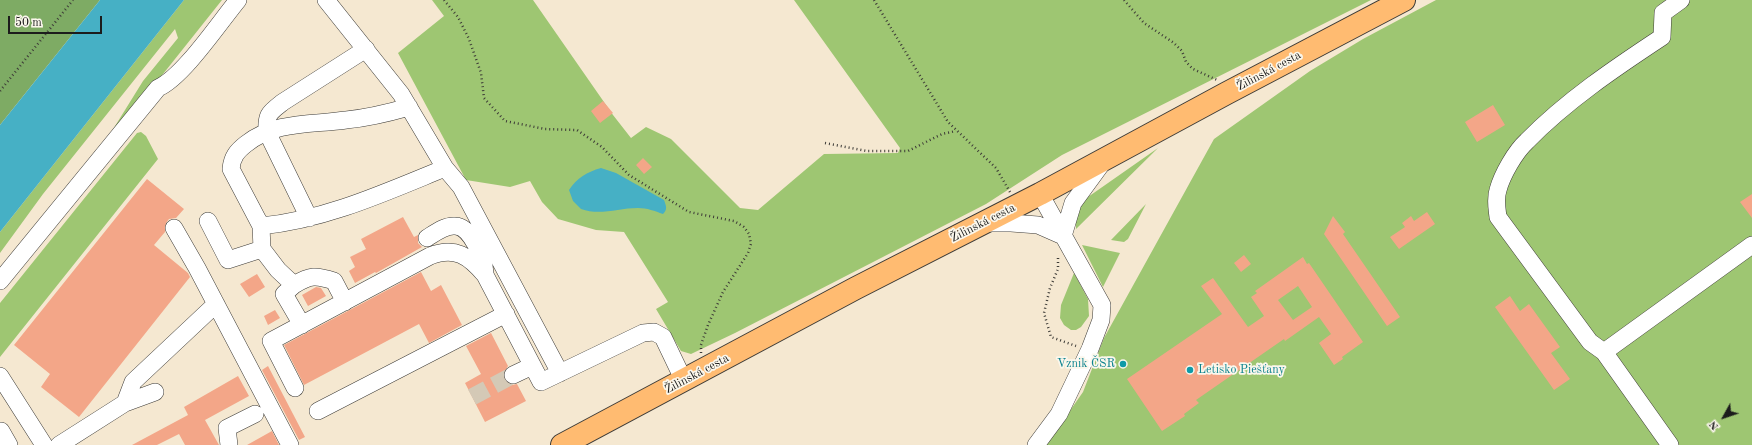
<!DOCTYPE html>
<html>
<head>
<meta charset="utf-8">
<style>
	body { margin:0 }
	#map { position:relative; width:1752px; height:445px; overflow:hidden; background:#f5e8d1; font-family:"Old Standard TT",serif }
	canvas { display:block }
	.north { position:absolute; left:1704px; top:397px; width:40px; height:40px; -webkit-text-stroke:3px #fbf7ec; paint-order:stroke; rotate:230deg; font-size:11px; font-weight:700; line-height:16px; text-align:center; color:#1c1c1c }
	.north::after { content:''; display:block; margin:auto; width:14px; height:18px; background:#1c1c1c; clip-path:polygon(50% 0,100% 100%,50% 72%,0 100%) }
	.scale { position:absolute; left:8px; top:16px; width:94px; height:18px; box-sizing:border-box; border:2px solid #1c1c1c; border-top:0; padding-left:5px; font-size:12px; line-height:14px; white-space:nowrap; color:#1c1c1c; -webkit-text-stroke:3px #fbf7ec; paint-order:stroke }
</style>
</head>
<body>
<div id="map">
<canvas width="1752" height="445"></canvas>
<div class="north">N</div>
<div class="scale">50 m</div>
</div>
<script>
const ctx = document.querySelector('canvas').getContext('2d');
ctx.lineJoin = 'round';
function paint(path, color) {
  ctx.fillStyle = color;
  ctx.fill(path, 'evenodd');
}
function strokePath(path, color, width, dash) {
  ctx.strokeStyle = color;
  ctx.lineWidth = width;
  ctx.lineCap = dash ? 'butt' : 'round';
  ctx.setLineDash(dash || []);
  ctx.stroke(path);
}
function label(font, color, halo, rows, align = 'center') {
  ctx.font = font + ' "Old Standard TT",serif';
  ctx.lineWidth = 3.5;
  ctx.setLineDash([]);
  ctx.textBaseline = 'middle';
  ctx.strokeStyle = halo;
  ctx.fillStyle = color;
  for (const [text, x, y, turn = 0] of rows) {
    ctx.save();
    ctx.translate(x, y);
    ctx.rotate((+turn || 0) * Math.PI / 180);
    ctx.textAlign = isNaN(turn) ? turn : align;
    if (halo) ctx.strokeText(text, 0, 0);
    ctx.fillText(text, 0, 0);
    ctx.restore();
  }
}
paint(new Path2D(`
	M184 0H222L120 128 107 139 143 81 178 38 175 29 43 194 0 253V232Z
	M432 0H533L613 115 631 138 646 127 671 139 740 208 758 210 824 154 898 153 900 148 794 0H1371L1062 155 986 204 735 333 691 354 681 351 656 309 668 302 624 232 596 230 558 219 542 202 530 181 510 187 466 180 398 53 444 16Z
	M1436 0H1752V445H1046L1083 392 1104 338 1214 139 1310 71 1363 39Z
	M141 132 146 136 158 159 0 357V303L137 133Z
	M1158 148 1076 229C1075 215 1079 207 1088 197Z
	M1146 204 1128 239 1124 242 1111 240Z
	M1082 245 1120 253 1103 287Z
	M1074 273 1088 299 1089 316 1081 327 1076 330H1071L1064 325 1060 318 1061 305Z`), '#9ec672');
paint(new Path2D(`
	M0 0H100L0 125Z`), '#7eab64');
paint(new Path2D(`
	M100 0H184L0 232V125Z
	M601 168 616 173 664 200C666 206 668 209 663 214 655 211 647 208 638 208 618 208 600 216 581 209L573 201 569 190C577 178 587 172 601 168Z`), '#46b0c5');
paint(new Path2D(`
	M603 101 613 113 600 123 591 111Z
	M1493 105 1505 125 1477 142 1465 122Z
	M643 158 652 167 644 174 636 165Z
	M147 179 184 209 176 218 169 219 166 223 165 232 154 245 188 273 190 277 79 417 41 387 50 374 14 345Z
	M1752 194V218L1740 202Z
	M1427 212 1435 224 1399 249 1390 237 1405 227 1402 223 1411 216 1414 221Z
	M1333 216 1345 232 1343 234 1400 317 1387 326 1324 234Z
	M403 217 414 237 418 235V243L422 247 376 273 375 272 355 283 349 271 355 267 350 257 366 249 361 239Z
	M1244 255 1251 264 1241 272 1234 263Z
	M1303 257 1307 264 1309 263 1363 342 1342 357 1343 359 1334 365 1319 343 1331 334 1319 317 1285 341 1284 339 1196 400 1199 403 1184 414 1185 416 1162 431 1127 379 1222 314 1201 286 1213 278 1248 327 1264 316 1251 297 1257 293 1255 291ZM1298 286 1312 307 1293 320 1278 300Z
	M421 272 431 291 441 285 462 325 429 343 419 324 304 385 284 345Z
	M257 274 265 287 249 297 240 284Z
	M316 287 321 288 326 296 308 306 302 295Z
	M1510 296 1520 311 1529 304 1560 347 1551 353 1570 379 1554 390 1495 307Z
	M275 310 280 318 268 325 264 316Z
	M491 333 508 366 503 374 504 380 512 385 517 384 526 401 485 422 465 383 481 374 466 346Z
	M268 366 305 437 299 440 262 370Z
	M238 376 249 396 205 420 219 445H185L179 434 157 445H132L188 415 184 407Z
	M272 431 279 445H247Z`), '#f3a688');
strokePath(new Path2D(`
	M472 397 513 375`), '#d4c9b6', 17, [17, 8]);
const minor = new Path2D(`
	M326 0 401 94 445 168 461 187 560 373
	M409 107C388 113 367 118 346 120 311 125 275 121 246 144 237 151 232 157 231 169L261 226C325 220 386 192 445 168
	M309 218 267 132C266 114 269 113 283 102L366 49
	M208 221 228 260 262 249 261 226
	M985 223H1011L1038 225 1063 236 1073 203 1103 162
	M174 228 197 268 290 445
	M427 238C435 233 445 225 455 226 471 226 484 259 485 273
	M262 249 278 270 294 285 284 294 302 325
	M0 281 158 88C183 77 219 23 238 0
	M294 285C310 275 316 275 334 281L345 302
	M1604 352 1590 342 1498 217C1497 208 1495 199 1498 190 1502 175 1515 152 1527 141 1566 101 1615 68 1662 37L1663 13 1681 0
	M513 375 532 366
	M0 376 44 445
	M295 388 271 341 430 256C455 246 469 256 485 275L541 382 643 333 654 332 663 337 684 381
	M125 403 133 382 216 304
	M318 411 506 314
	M0 431H1L9 445
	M59 445 125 403 155 392
	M229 445 227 428 255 414
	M1036 445 1059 414 1090 349 1101 320 1102 305 1040 194
	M1670 445 1604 352 1752 245`);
const major = new Path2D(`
	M562 445 856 288 1040 194 1227 93 1404 0`);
strokePath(minor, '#3d3b37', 18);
strokePath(major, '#3d3b37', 24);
strokePath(new Path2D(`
	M444 0 458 17 469 39 481 73 484 98 505 121 545 129 577 130 602 147 629 175 689 212 734 221 744 227 749 234 751 244 748 253 723 292 708 325 701 345V353
	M874 0 948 122 996 168 1010 192
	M1124 0 1144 23 1174 43 1182 51 1186 62 1193 69 1217 80
	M0 91 73 0
	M825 143 867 151H908L942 134 956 131
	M1058 258V269L1050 288 1044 313 1051 337 1076 346`), '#3d3b37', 2.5, [1, 3]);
strokePath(minor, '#fff', 17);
strokePath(major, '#ffbb71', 22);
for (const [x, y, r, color] of [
	[1123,364,4,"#0f9aa8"],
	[1190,370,4,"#0f9aa8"]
]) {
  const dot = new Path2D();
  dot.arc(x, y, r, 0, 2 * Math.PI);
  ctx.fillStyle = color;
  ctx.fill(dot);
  strokePath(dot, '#fbf7ec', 1.5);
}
label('12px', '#1c1c1c', '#fbf7ec', [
	["Žilinská cesta",1269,71,-28],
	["Žilinská cesta",983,223,-27],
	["Žilinská cesta",697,374,-28]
]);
label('12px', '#0d838f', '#fbf7ec', [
	["Vznik ČSR",1115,364],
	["Letisko Piešťany",1198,370,"left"]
], 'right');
</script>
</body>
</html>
